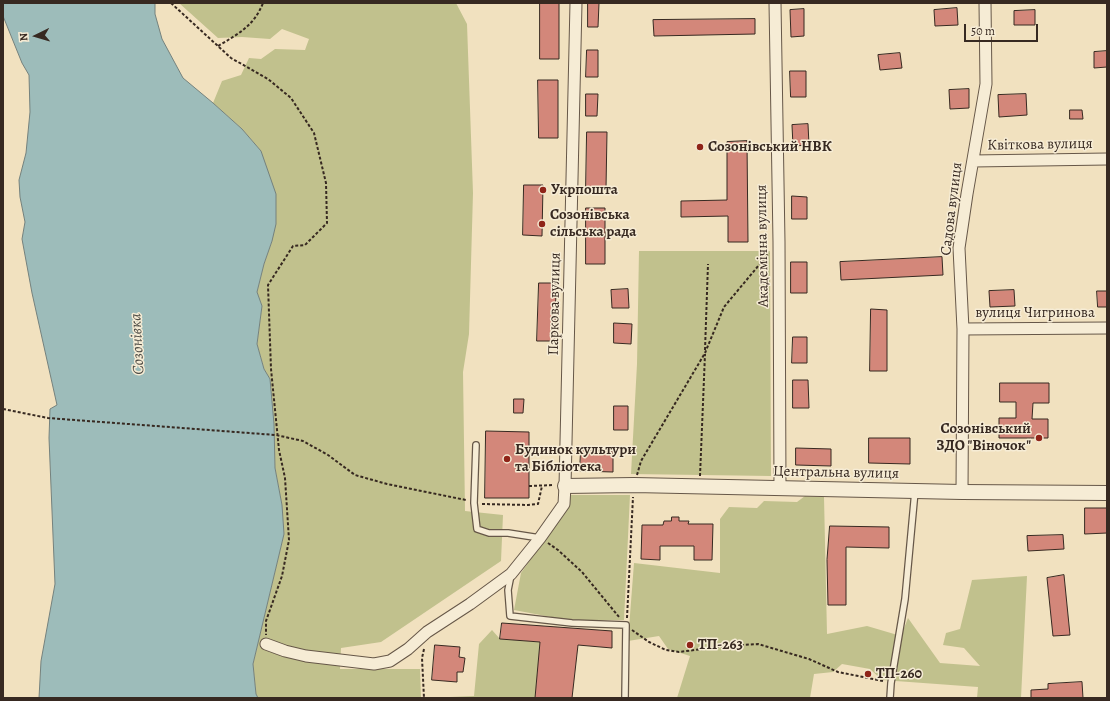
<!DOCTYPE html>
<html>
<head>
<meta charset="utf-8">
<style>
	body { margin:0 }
	#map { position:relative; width:1110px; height:701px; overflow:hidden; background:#f1e1bf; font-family:Alegreya,serif }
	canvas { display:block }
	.frame { position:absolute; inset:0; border:4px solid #372921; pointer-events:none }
	.north { position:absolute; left:16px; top:16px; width:40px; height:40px; -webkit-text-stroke:3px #f6ecd5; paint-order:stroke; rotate:265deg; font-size:11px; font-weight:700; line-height:16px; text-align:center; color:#372921 }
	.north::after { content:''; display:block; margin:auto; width:14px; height:18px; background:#372921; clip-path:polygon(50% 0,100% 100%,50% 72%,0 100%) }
	.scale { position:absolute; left:964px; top:24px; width:74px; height:18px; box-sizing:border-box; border:2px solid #372921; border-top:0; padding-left:5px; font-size:12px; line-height:14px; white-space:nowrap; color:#372921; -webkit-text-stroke:3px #f6ecd5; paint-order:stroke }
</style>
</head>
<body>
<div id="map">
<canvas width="1110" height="701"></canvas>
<div class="frame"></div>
<div class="north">N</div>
<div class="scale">50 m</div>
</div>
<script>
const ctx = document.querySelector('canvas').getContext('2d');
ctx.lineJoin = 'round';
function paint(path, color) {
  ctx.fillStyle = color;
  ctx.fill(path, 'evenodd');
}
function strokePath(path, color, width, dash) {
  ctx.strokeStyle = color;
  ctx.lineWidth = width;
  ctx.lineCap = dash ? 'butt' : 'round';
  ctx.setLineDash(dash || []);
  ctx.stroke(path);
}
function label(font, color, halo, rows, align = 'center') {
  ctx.font = font + ' Alegreya,serif';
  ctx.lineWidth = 3;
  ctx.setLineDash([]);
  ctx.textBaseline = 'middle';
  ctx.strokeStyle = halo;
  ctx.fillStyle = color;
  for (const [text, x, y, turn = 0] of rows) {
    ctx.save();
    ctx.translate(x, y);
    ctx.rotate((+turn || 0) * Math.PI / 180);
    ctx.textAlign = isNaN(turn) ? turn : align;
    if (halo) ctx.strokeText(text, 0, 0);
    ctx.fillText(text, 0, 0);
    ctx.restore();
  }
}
paint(new Path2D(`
	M179 3H456L467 24 473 193 469 334 463 372 465 511 503 515 501 561 381 642 341 648 340 669H420L421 698H258L256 694 253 664 284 534 282 505 275 468 274 424 270 379 264 369 257 344 262 306 257 292 264 264 272 241 261 151 242 129 213 103 222 81 241 75 249 58 261 59 275 49 305 50 309 39 282 29 270 39 242 37 218 38Z
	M639 251H770L771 476 631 474 637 364Z
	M568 495H630L624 620H567L514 610 521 573 567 507Z
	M805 496 824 497 827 634 867 626 901 636 908 618 940 663 980 666 964 648 943 645 946 633 960 629 972 580 1027 576 1021 698H977L978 687 882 680 870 669 842 664 833 672 814 674 810 698H677L690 656 668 649 659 636 628 641 634 563 720 573V519L729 507 757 508 764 501 797 502Z
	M492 630 500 639 540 642 535 698H448L450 697 474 696 479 644Z`), '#c1c18d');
const water = new Path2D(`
	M3 3H155V14L162 39 183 78 213 103 242 129 261 151 276 194V224L272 241 264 264 257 292 262 306 257 344 264 369 270 379 274 424 275 468 282 505 284 534 253 664 256 694 258 698H39L41 661 55 584 49 438 50 409 57 405 32 293 22 239 25 222 20 197 19 180 26 153 30 112 29 75 22 63 3 16Z`);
paint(water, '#9dbcba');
strokePath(water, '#74817d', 1);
const building = new Path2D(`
	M540 3H559V59H540Z
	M588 3H599L598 27H588Z
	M957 8 958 25 935 26 934 10Z
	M804 9V36L791 37 790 10Z
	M1035 10V25H1014V11Z
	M755 19V34L654 36 653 20Z
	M587 50H598V77H586Z
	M1107 51V67L1094 68V52Z
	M900 53 902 68 880 70 878 55Z
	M790 71H806V97H791Z
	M538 80H558V138H539Z
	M969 89V108L950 109 949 90Z
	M586 94H598L597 116H586Z
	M1026 94 1027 115 999 117 998 95Z
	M1070 110H1082L1083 119H1070Z
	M808 124 809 145 793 146 792 125Z
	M587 132H607L606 188H586Z
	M747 141 748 242H728V216L681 217V201L727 200V142Z
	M524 185H543L542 236 523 235Z
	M792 196 807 197V219H792Z
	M586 208H605V264H586Z
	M942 257 943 275 841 280 840 262Z
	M791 262H807V293H791Z
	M539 283H556L555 341H537Z
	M628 289 629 308H612L611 290Z
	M1014 290 1015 306 990 307 989 291Z
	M1097 291H1107V307H1098Z
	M871 309 887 310V371H870Z
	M614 323 632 324 631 344 614 343Z
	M793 337H807V363H792Z
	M793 380H808L809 408H793Z
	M1000 383H1049V403H1033L1032 419H1048V438H999V418H1016V402H1000Z
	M514 399H524L523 413H514Z
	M614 406H628V430H614Z
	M486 431 529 432V498H485Z
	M869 438H910V464L869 463Z
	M796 448 831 449V466L796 465Z
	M581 450 613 451V472L580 471Z
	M1085 508H1107V533L1085 534Z
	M672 517H679V521H689L688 524H713L712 560H694V546H660V560L641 559 642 525H663L664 521H671Z
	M830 526 889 527V548L846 547V605H828L827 560Z
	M1063 535 1064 549 1028 551 1027 536Z
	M1064 575 1070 635 1053 636 1047 578Z
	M502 623 612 631V648L578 645 572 698H535L540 642 500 639Z
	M435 645 460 647 459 657 465 658 463 672H457V682L432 680Z
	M1082 682 1083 698H1031V690L1048 689V684Z`);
paint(building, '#d3877a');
strokePath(building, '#372921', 1);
const service = new Path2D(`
	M476 445 474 503 477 529 489 533H508L540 538
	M511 575 508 590 510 616 572 623 626 625 625 698
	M890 698 891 683 905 599 915 491`);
const minor = new Path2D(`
	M775 3 779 242 780 489
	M973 161 1107 159
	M963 329 1107 328
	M962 492 963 329 959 248 967 194 986 84 985 3
	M266 644 285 651 306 656 374 664 390 661 408 649 427 632 470 604 511 574 540 538 564 504 565 486 576 3`);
const tertiary = new Path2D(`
	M565 486 634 485 962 492 1107 493`);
strokePath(service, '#665748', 8);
strokePath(minor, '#665748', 13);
strokePath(tertiary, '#665748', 16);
strokePath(new Path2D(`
	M171 3 231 58 268 79 291 98 314 133 326 183 327 223 305 245 293 246 268 285 271 369 279 450 285 478 289 540 282 576 266 621V635
	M218 46C238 34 254 26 263 3
	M705 350 708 264
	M3 409 48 418 276 435 303 441 328 455 355 475 387 484 466 500
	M637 475 641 461 705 353 724 307 769 253
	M700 476 705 354
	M529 486 554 485
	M482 504 528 505 538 504 542 486
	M548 543 558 550 582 572 619 617
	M627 618 633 497
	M632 630 649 642 666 650 679 652 726 646 758 644 809 659 838 672 883 681
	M424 649 422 658 424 698`), '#372921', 2, [3, 2]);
strokePath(service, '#f6ecd5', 5.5);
strokePath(minor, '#f6ecd5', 11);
strokePath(tertiary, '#f6ecd5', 14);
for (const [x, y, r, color] of [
	[700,147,4,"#8f2418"],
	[543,190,4,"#8f2418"],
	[542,224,4,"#8f2418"],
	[1039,438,4,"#8f2418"],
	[507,459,4,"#8f2418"],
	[690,645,4,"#8f2418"],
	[868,674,4,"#8f2418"]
]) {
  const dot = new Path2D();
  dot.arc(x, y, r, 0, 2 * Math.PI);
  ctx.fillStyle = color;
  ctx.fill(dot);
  strokePath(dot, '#f6ecd5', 1.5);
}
label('15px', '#372921', '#f6ecd5', [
	["Квіткова вулиця",1040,145,-1],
	["Садова вулиця",952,209,-83],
	["Академічна вулиця",763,246,-91],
	["Паркова вулиця",555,304,-89],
	["вулиця Чигринова",1035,313],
	["Центральна вулиця",836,473,1]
]);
label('bold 15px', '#372921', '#f6ecd5', [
	["Созонівський НВК",708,147],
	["Укрпошта",551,190],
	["Созонівська",550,215],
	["сільська рада",550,232],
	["Созонівський",1031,429,"right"],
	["ЗДО \"Віночок\"",1031,446,"right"],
	["Будинок культури",515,450],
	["та Бібліотека",515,467],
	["ТП-263",698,645],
	["ТП-260",876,674]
], 'left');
label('italic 16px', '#504e47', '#f6ecd5', [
	["Созонівка",138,344,-93]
]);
</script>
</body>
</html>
